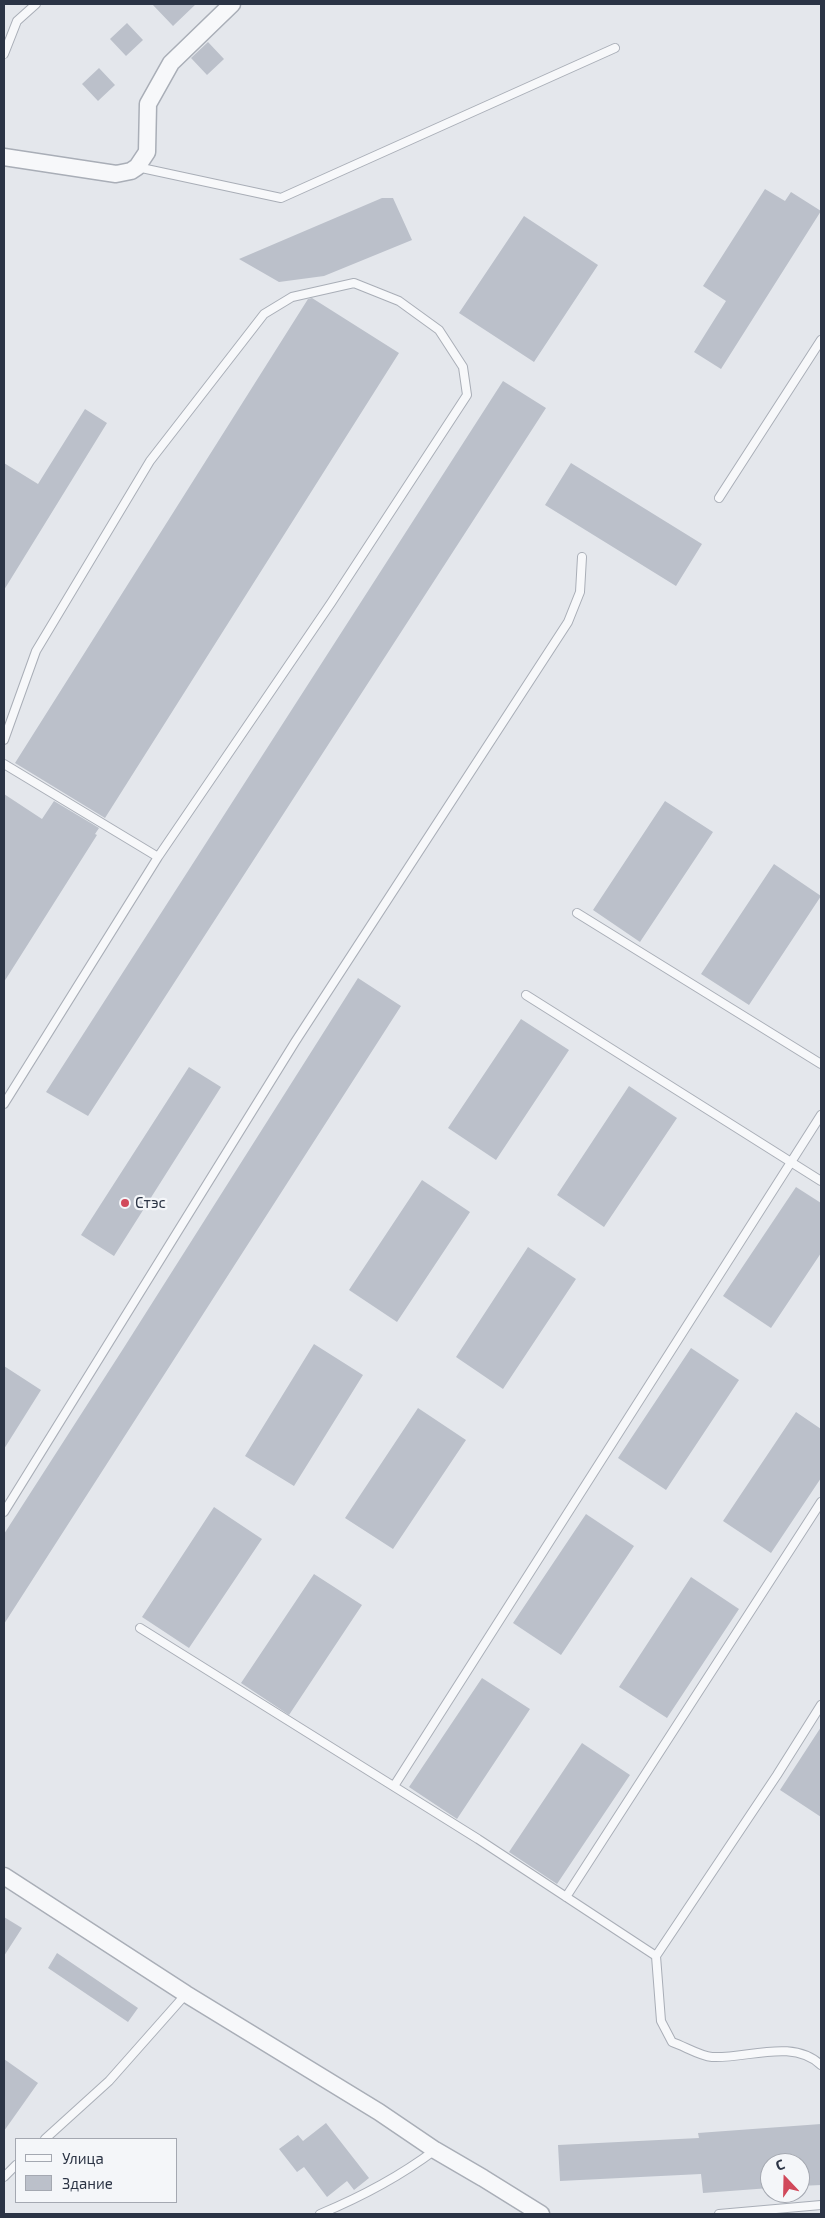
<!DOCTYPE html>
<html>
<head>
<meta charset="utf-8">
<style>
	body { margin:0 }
	#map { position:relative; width:825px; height:2218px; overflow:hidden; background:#e4e7ec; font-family:"Exo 2",sans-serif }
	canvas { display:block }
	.frame { position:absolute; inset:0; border:5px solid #2b3445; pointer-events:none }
	.legend { position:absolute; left:15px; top:2138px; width:162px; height:65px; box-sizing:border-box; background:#f4f6f9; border:1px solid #a4a8b1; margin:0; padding:6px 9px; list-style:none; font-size:15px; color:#2b3445 }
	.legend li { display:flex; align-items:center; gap:10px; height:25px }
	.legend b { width:25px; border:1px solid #a4a8b1 }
	.north { position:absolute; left:760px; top:2153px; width:50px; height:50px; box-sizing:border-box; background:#f4f6f9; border:1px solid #a4a8b1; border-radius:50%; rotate:339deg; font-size:14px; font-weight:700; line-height:20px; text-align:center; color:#2b3445 }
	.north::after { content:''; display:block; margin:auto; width:18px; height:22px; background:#d1495b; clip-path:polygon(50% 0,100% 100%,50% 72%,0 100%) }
</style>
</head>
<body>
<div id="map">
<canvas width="825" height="2218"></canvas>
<div class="frame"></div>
<ul class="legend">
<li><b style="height:6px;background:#f7f8fa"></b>Улица</li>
<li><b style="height:14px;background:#bbc0ca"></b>Здание</li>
</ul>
<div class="north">С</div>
</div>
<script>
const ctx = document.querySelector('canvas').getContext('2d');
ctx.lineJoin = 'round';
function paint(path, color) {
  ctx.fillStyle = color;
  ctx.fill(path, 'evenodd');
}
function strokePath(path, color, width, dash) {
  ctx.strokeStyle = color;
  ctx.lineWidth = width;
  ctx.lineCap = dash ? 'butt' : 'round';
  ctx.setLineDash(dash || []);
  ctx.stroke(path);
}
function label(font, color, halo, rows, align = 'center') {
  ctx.font = font + ' "Exo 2",sans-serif';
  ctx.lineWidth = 4.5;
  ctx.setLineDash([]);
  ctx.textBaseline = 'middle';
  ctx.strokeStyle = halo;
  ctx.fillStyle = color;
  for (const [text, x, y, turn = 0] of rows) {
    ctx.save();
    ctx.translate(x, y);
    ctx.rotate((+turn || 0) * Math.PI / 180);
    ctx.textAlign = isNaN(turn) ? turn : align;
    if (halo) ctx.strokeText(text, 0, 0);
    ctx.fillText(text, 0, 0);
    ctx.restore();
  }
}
paint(new Path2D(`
	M152 4H196L173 26Z
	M127 23 143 40 126 56 110 39Z
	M208 42 224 59 207 75 191 58Z
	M99 68 115 85 98 101 82 84Z
	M765 189 785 201 791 192 821 211 721 369 694 352 726 301 703 286Z
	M382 198H393L412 240 324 276 279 282 239 259Z
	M524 216 598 265 534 362 459 313Z
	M312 298 399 353 105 818 15 763 308 299Z
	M503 381 546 408 88 1116 46 1092Z
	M85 409 107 423 4 590V463L38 484Z
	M571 463 702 544 676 586 545 505Z
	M4 794 42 819 54 801 99 828 95 834 97 835 4 982Z
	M665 801 713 832 640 942 593 910Z
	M774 864 821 896 749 1005 701 974Z
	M358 978 401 1006 4 1624V1534L123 1349Z
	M521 1019 569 1050 496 1160 448 1128Z
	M189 1067 221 1087 114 1256 81 1235Z
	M629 1086 677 1118 604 1227 557 1195Z
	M422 1180 470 1212 397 1322 349 1290Z
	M796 1187 821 1203V1253L771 1328 723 1296Z
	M528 1247 576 1279 503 1389 456 1357Z
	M314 1344 363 1375 294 1486 245 1456Z
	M691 1348 739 1380 666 1490 618 1458Z
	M4 1366 41 1390 4 1449Z
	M418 1408 466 1440 393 1549 345 1518Z
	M796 1412 821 1429V1478L771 1553 723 1521Z
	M214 1507 262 1539 189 1648 142 1617Z
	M586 1514 634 1546 561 1655 513 1623Z
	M314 1574 362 1605 289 1715 241 1683Z
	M691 1577 739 1609 667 1718 619 1687Z
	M482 1678 530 1709 457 1819 409 1787Z
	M821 1727V1817L780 1790Z
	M582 1743 630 1775 557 1884 509 1852Z
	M4 1917 22 1928 4 1956Z
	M57 1953 138 2008 128 2022 48 1968Z
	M4 2059 38 2083 4 2131Z
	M326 2123 369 2178 354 2190 347 2181 327 2197 304 2167 297 2172 279 2149 298 2135 303 2141Z
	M821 2124V2185L800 2186V2163H770V2188L703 2193 701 2174 560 2181 558 2145 699 2138 698 2133Z`), '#bbc0ca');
const lane = new Path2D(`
	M4 54 17 21 36 4
	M137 167 281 198 615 48
	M719 498 821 340
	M4 740 36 651 150 461 264 314 292 297 354 283 399 301 439 330 463 367 467 395 331 603 158 857 4 1104
	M4 764 158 857
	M577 913 821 1064
	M526 995 821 1181
	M4 1512 295 1042 568 622 580 592 582 557
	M140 1628 478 1839 656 1956 661 2021 672 2042C684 2046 700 2056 712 2057 747 2059 792 2038 821 2065
	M394 1786 821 1115
	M566 1897 821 1502
	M656 1956 777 1775 821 1705
	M45 2139 109 2081 186 1994
	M4 2177 16 2165
	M320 2214C361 2197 399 2177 435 2150
	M719 2214 821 2205`);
const street = new Path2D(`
	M4 157 116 174 131 171 137 167 147 152 148 104 171 63 232 4
	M4 1876 186 1994 379 2112 435 2150 483 2178 541 2214`);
strokePath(lane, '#a9aeb7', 10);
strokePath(street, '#a9aeb7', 19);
strokePath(lane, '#f7f8fa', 8);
strokePath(street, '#f7f8fa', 16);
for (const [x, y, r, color] of [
	[125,1203,5,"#d1495b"]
]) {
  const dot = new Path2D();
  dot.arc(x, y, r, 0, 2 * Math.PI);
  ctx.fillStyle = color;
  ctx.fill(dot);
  strokePath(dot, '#f4f6f9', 2);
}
label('15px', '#2b3445', '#f4f6f9', [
	["Стэс",135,1203]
], 'left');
</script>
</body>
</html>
